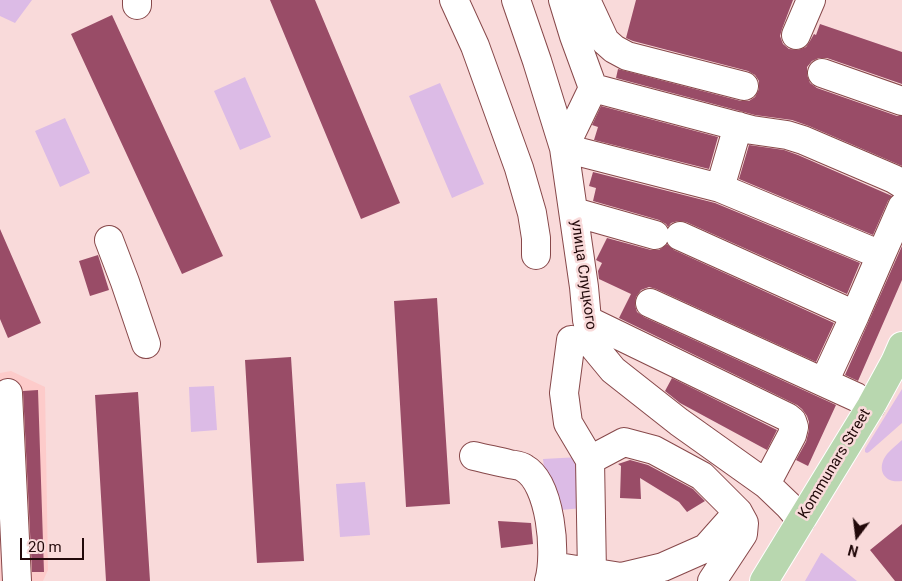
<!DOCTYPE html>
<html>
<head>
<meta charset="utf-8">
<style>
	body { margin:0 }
	#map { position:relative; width:902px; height:581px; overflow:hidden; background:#f9dada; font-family:Roboto,sans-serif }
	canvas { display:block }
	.north { position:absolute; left:832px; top:511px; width:50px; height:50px; -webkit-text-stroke:4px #f9dada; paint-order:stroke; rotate:195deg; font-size:14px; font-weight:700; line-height:20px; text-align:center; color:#22090a }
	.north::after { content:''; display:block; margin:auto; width:18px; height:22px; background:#22090a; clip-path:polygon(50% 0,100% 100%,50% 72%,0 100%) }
	.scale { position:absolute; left:20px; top:538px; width:64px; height:22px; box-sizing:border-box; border:2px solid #22090a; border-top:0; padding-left:6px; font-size:15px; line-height:18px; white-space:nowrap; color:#22090a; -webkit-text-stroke:4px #f9dada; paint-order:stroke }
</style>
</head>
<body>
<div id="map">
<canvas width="902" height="581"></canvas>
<div class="north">N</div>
<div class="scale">20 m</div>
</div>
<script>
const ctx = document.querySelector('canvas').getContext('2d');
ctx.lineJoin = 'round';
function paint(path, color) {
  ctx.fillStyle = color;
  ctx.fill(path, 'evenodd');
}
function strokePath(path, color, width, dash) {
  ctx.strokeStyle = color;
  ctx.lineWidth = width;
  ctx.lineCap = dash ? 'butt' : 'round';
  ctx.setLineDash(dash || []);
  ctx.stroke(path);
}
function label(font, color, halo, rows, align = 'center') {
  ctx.font = font + ' Roboto,sans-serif';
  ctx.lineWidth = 5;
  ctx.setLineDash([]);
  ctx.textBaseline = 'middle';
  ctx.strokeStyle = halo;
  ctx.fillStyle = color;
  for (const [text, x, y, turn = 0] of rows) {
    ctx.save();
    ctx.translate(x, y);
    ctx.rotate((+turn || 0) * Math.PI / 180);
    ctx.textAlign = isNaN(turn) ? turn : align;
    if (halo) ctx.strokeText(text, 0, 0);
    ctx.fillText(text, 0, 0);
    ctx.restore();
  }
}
paint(new Path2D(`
	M11 371 45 387 48 570 43 581H0V373Z`), '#fdcbca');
paint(new Path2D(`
	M0 0H32L15 23 0 16Z
	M245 77 271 137 240 150 214 91Z
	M440 83 484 184 452 198 409 96Z
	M65 118 90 173 60 187 35 131Z
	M214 386 217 430 191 432 189 387Z
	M902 389V423L869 452 867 453 865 452V449Z
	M902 440V481C883 484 876 468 887 454 891 449 897 445 902 440Z
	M580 457 583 508 549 511 543 459Z
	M365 482 370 535 340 537 336 484Z
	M821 553H822L857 581H805Z`), '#dcbbe6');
paint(new Path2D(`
	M270 0H315L400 203 361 219Z
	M636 0H793L782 29 780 36 783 44 789 49 798 50 806 47 810 41 814 34 816 35 820 24 902 52V84L827 58H819L812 61 807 67V75L810 83 817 88 897 116H902V166L809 126 792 120 755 115 616 78 618 69 741 101H749L755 97 759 89V81L755 75 748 71 633 41 626 38Z
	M112 15 223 256 182 274 71 34Z
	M601 106 718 137 709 169 594 140 598 127 592 125Z
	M749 145 784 150 798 155 892 196 888 201 873 235 739 179Z
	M593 172 715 203 860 263 847 294 686 222 678 221 671 223 668 227 666 224 659 220 593 201 596 188 589 186Z
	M0 229 41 323 8 338 0 319Z
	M607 238 651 250H659L667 244 674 250 834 323 816 362 656 289 649 287 641 290 636 297 635 305 637 312 644 317 836 405 808 466 796 460 806 442 809 430V422L807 416 802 409 797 405 619 318 631 294 599 279 598 271 602 263 596 260Z
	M902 246V280L858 381 845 375Z
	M98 255 109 290 90 296 79 261Z
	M437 298 450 504 406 507 394 301Z
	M291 357 304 561 257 563 245 360Z
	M672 378 777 430 767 450 680 403 665 391Z
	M38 390 44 572H32L23 391Z
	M138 392 150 581H106L95 395Z
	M630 460 648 465 693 489 705 501 687 512 679 502 640 478 641 499 620 498 621 466 618 464Z
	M498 521 531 523 533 544 501 548Z
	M902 524V581H895L870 550Z`), '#994c67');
const minor = new Path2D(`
	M137 0V5
	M454 0 475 46 519 168 532 213 536 238V255
	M516 0 537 61 564 148 584 287 587 320 594 347 613 370 679 422 766 484 789 506 801 520
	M563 0 574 36 593 88 564 148 720 188 881 255 855 315
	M586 0 605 41 614 49 627 56 744 86
	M796 35 811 0
	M822 73 902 101
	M593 88 752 130 787 135 803 140 894 179 902 184
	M720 188 738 126
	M574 212 655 235
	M680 236 855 315 824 382
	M109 240 125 282 146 344
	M881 255 902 207
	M650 303 856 397 871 406
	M587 320 787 417 792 421 794 427 792 435 766 484
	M571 340 564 393 568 423 590 460 624 442 654 450 702 476 738 512 744 523 743 534 712 581
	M8 393 17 581
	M474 456C486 459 497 461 509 464 513 465 520 465 524 468 551 483 557 554 549 581
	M590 460 592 573
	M552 566 621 577 663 567 706 548 738 512`);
const major = new Path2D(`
	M764 581 871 406 895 362 902 346`);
strokePath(minor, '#87484a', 30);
strokePath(major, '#fff', 30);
strokePath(minor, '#fff', 28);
strokePath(major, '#b8d7af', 28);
label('15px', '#22090a', '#f9dada', [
	["улица Слуцкого",583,275,82],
	["Kommunars Street",835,464,-59]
]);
</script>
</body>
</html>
